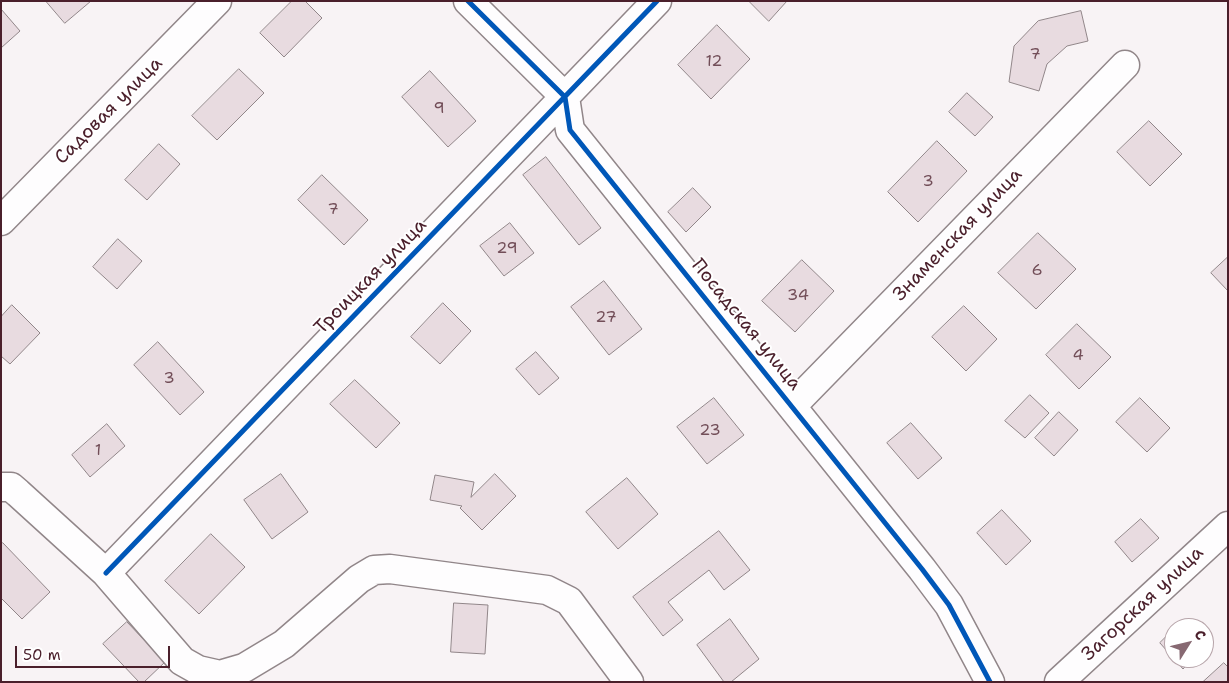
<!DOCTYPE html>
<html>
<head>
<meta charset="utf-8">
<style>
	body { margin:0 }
	#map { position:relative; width:1229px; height:683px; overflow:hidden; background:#f8f3f5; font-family:"Shantell Sans",sans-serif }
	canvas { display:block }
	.frame { position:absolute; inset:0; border:2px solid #4a1f2b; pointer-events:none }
	.north { position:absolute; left:1164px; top:618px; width:50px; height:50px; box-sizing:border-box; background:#fff; border:1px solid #b7a5aa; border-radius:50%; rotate:54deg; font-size:14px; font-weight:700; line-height:20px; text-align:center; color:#4a1f2b }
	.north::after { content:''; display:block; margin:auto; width:18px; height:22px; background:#876972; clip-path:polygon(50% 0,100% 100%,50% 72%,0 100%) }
	.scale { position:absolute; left:15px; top:646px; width:155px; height:22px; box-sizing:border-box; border:2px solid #4a1f2b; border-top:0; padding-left:6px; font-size:15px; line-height:18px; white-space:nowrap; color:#4a1f2b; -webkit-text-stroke:4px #fff; paint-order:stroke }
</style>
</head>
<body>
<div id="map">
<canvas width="1229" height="683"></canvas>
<div class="frame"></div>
<div class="north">С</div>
<div class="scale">50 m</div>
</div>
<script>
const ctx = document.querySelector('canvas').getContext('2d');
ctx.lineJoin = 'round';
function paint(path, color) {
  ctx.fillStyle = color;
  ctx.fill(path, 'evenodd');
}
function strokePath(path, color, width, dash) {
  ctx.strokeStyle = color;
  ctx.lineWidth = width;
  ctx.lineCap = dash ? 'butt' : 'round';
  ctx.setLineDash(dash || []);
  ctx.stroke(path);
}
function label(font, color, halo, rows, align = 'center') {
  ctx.font = font + ' "Shantell Sans",sans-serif';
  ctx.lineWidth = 4;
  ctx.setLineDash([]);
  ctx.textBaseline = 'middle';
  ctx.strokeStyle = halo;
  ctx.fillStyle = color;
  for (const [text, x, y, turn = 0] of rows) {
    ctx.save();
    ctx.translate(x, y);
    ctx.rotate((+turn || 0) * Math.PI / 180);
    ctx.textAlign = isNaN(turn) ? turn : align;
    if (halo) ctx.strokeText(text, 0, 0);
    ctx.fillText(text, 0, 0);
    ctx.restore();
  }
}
const building = new Path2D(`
	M46 1H91L65 23Z
	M292 1H305L322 18 284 57 260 33Z
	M749 1H787L769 21Z
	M1 9 20 31 1 48Z
	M1081 11 1088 41 1067 46 1047 64 1039 91 1009 82 1014 46 1038 21Z
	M717 25 750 59 711 99 678 65Z
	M239 69 264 93 217 140 192 116Z
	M430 71 476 121 448 147 402 97Z
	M967 93 993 117 975 136 949 112Z
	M1149 121 1182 154 1150 186 1117 152Z
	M937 141 967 171 918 222 888 192Z
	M159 144 180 164 147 200 125 180Z
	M546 157 601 228 579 245 523 175Z
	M322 175 368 220 344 245 298 200Z
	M693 188 711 207 686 232 668 212Z
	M510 223 534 253 504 276 480 246Z
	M1038 233 1076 269 1036 309 998 273Z
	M118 239 142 261 117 289 93 267Z
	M1228 257V291L1211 273Z
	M802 260 834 291 795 332 762 301Z
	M604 281 642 329 609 355 571 307Z
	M443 303 471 331 440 364 411 337Z
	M12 305 40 333 10 364 1 356V317Z
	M964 306 997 339 966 371 932 337Z
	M1077 324 1111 357 1079 389 1046 355Z
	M158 342 204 392 180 415 134 365Z
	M536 352 559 378 539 395 516 369Z
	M355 380 400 423 376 448 330 404Z
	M1030 395 1049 413 1025 438 1005 421Z
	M714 398 744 435 707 464 677 427Z
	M1140 398 1170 428 1147 452 1116 422Z
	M1059 412 1078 430 1054 456 1035 438Z
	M911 423 942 458 918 479 887 443Z
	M107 424 125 446 90 477 72 455Z
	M281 474 308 512 272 539 244 500Z
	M495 474 516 496 482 530 460 508 462 506 430 500 435 475 474 482 471 497Z
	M627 478 658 514 618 549 586 512Z
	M1002 510 1031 541 1006 565 977 533Z
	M1141 519 1159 538 1132 562 1115 542Z
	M719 531 750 570 724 590 709 570 668 602 683 620 663 636 633 597Z
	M211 534 245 567 199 614 165 581Z
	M3 543 50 592 22 619 1 598V544Z
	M454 603 488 605 485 654 451 652Z
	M730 619 759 659 731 682H724L697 645Z
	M127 622 165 662 144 682H139L103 644Z
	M1174 629V658H1194L1183 669 1160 643Z
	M1224 663 1228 667V682H1203Z`);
paint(building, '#e8dbe0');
strokePath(building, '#918689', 1);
const minor = new Path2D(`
	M468 1 565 97 570 130 922 569 949 605 990 682
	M1 221 217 1
	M792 406 1125 65
	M1 487H11L18 493 106 573 182 661 198 670 220 675 244 668 284 644 359 579 374 570 390 569 547 590 569 601 629 682
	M106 573 657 1
	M1059 682 1228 526`);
strokePath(minor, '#918689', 31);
strokePath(minor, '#fefdfe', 28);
strokePath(new Path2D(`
	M468 1 565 97 570 130 922 569 949 605 990 682
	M106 573 657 1`), '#0057b8', 5);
label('16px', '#724e58', null, [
	["7",1035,55],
	["12",714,62],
	["9",439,109],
	["3",928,182],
	["7",333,210],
	["29",507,249],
	["6",1037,271],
	["34",798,296],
	["27",606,318],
	["4",1078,356],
	["3",169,379],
	["23",710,431],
	["1",98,451]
]);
label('19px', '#4a1f2b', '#fff', [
	["Садовая улица",109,111,-45],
	["Знаменская улица",958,235,-46],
	["Троицкая улица",371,277,-46],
	["Посадская улица",746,325,51],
	["Загорская улица",1143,604,-43]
]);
</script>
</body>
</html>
